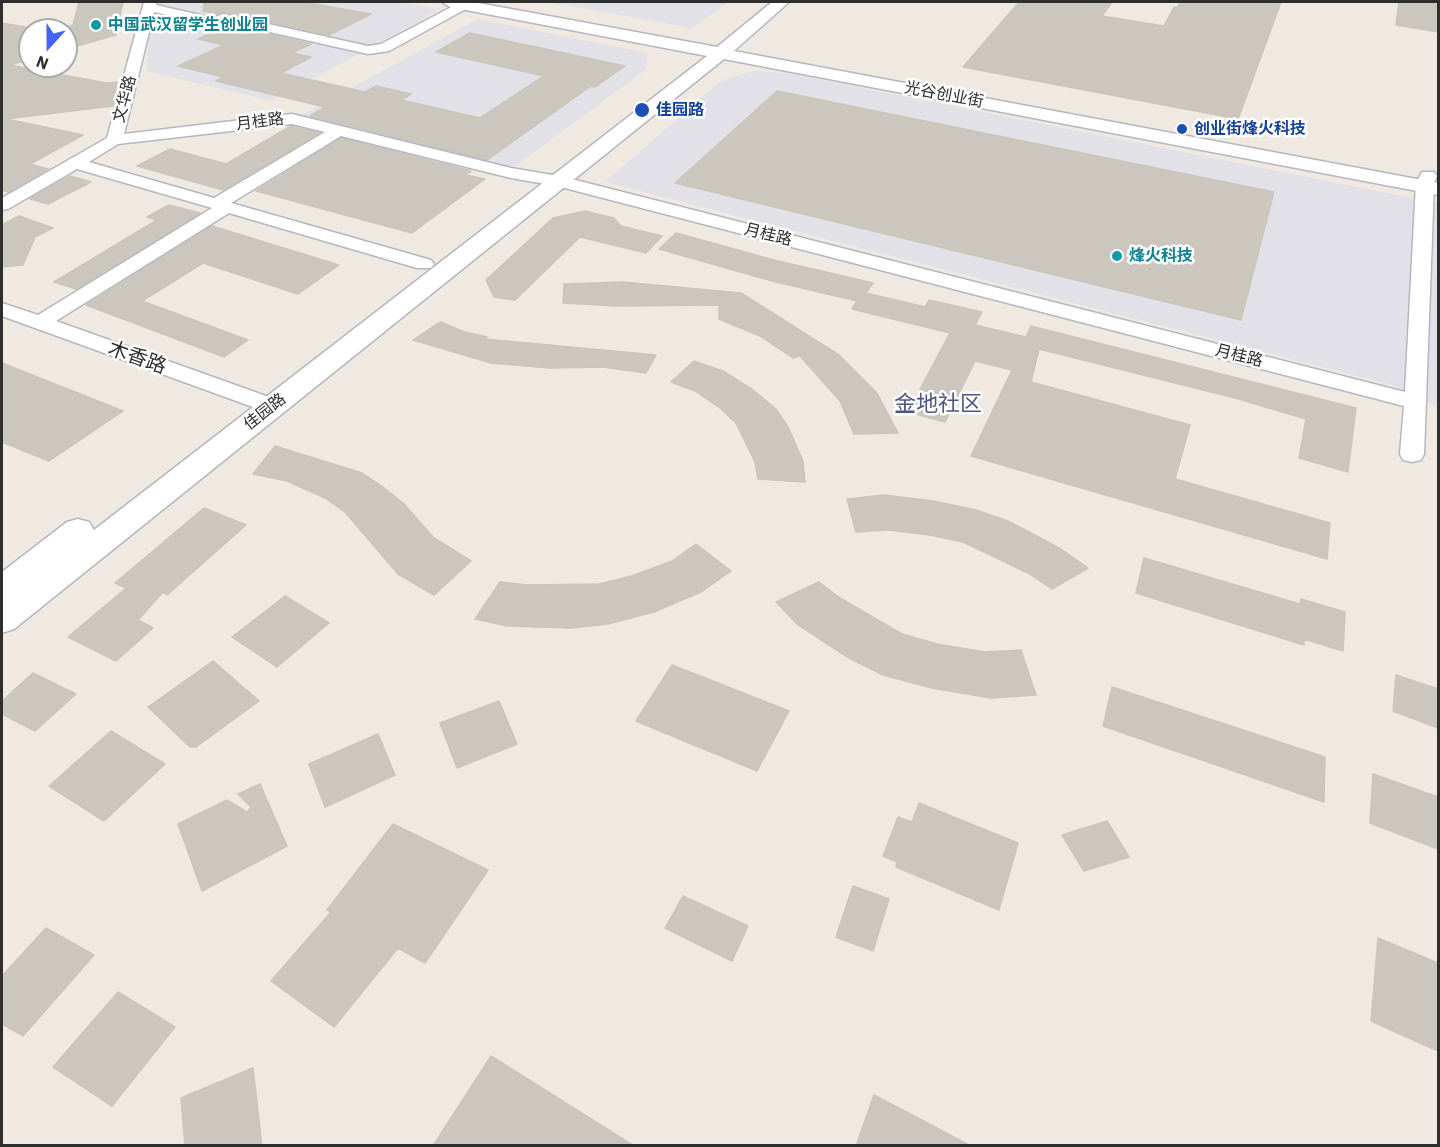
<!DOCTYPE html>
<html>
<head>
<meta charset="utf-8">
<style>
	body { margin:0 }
	#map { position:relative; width:1440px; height:1147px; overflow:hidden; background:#efe9e1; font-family:"IBM Plex Sans",sans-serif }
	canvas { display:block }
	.frame { position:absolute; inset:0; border:3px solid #2e2e2e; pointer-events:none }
	.north { position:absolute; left:18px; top:18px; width:60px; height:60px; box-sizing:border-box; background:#fff; border:2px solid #ababab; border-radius:50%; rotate:201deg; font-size:16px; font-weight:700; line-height:24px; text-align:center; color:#2e2e2e }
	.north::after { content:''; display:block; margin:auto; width:21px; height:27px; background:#4264fb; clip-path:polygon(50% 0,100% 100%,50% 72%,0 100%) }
</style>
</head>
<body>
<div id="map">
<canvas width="1440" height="1147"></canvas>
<div class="frame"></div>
<div class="north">N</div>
</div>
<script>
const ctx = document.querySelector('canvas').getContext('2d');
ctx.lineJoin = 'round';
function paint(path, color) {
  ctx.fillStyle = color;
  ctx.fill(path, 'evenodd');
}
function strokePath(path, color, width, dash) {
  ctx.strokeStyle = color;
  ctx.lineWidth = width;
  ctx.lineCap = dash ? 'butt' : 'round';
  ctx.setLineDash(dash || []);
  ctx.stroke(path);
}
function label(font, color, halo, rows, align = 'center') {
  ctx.font = font + ' "IBM Plex Sans","Noto Sans SC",sans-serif';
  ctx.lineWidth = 5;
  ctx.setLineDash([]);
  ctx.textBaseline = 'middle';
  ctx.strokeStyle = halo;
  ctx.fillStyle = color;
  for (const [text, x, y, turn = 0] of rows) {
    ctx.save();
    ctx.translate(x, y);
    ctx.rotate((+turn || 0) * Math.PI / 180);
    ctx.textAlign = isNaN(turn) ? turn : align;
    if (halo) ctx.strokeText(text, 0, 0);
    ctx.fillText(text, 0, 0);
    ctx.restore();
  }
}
paint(new Path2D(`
	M153 2H396L441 9 272 101 146 71Z
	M547 2H728L692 28Z
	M478 19 648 53 645 70 510 170 302 115Z
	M754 71 787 73 1438 203V407L1392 385 605 182 721 81Z`), '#e3e1e8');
const building = new Path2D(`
	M79 2H123L116 35 66 49V28L73 25Z
	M204 2H303L371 14 329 35 223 12 217 14 203 11Z
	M1019 2H1112L1102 16 1164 26 1174 7 1177 8 1181 2H1281L1238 119 963 67Z
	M1399 2H1438V32L1396 25Z
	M2 23 30 28V59L10 65 106 83 117 82 113 106 6 119 83 135 30 164 48 169 8 192 2 190Z
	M229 25 311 44 292 53 311 57 281 73 365 92 376 86 411 94 401 100 480 118 544 76 436 52 470 33 625 66 595 87 591 86 487 160 310 116 325 107 216 81 223 77 178 66 224 45 198 39Z
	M777 91 1274 192 1241 320 675 183Z
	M291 126 319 133 223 190 137 166 170 149 226 164Z
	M341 138 471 171 466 175 485 179 412 233 256 191Z
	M70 176 91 182 48 204 30 199Z
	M169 205 200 213 76 289 54 282 157 220 147 217Z
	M585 211 614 218 621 226 662 236 646 253 580 237 515 300 494 297 486 280 553 218Z
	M19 216 53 228 35 237 23 265 2 267V225Z
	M212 226 339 265 298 294 203 263 142 301 248 340 224 357 86 305Z
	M676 233 774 260 873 283 866 293 925 307 929 300 982 312 975 325 1026 337 1031 326 1356 408 1348 472 1299 458 1306 419 1235 398 1039 349 1031 382 1190 425 1175 479 1330 523 1327 559 971 456 1012 370 975 361 945 422 908 412 950 333 852 309 857 301 772 281 659 249Z
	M623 282 741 293 839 355 877 393 898 433 854 434 840 401 800 356 793 358 760 336 719 319V305L617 306 563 303 564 284Z
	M440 322 465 332 487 337 484 339 656 355 646 373 603 367 550 368 491 363 413 340Z
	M694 361 723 371 753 390 776 409 788 427 803 461 805 482 758 479 755 462 736 423 720 408 695 391 671 382Z
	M2 363 123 411 49 461 2 442Z
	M275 446 362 473 383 487 404 504 434 538 471 561 434 595 398 574 345 512 325 498 287 481 253 474Z
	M884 495 933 501 976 510 1008 521 1061 549 1088 568 1052 589 1028 573 963 542 930 535 888 530 856 532 847 499Z
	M204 508 246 525 167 595 163 592 138 620 153 628 116 661 68 637 126 588 115 583Z
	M696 544 731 571 701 592 654 612 608 624 571 628 507 626 475 619 500 582 527 585 599 584 632 576 672 561Z
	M1144 558 1300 604 1301 599 1345 612 1343 651 1304 639V645L1136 593Z
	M819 582 840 598 902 634 937 644 985 652 1021 650 1036 695 991 698 932 688 883 675 849 658 797 624 776 602Z
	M285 596 329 623 277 667 232 637Z
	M213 661 259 701 196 747H190L148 707Z
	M672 665 789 711 757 771 636 721Z
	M33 673 76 694 35 731 2 714V701Z
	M1396 675 1438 689V728L1393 711Z
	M1112 687 1325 757 1324 802 1103 726Z
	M499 701 517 744 457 768 440 723Z
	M111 731 165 764 104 821 49 786Z
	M378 734 395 775 325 807 309 764Z
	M1373 774 1438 797V849L1370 823Z
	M260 784 287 846 202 891 178 824 227 800 247 812 251 807 238 794Z
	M919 803 1018 843 999 910 896 867 897 862 883 856 898 817 912 822Z
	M1107 821 1129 857 1084 871 1062 835Z
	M393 824 488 870 425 963 398 948 334 1027 271 981 331 912 327 910Z
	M853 886 889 899 873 951 836 937Z
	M683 896 748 926 732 961 665 928Z
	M46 928 94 955 23 1036 2 1024V976Z
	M1378 938 1438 963V1051L1371 1021Z
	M118 992 175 1027 112 1106 53 1067Z
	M491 1056 634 1146H433Z
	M253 1068 262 1146H185L181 1098Z
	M874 1095 971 1146H856Z`);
paint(building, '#cbc7bf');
strokePath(building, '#cbc5ba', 1.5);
const street = new Path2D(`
	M144 2H156V5L213 18 223 14 368 46 381 44 461 2H468L473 5 389 51 368 54 225 22 215 26 154 12 124 134 292 114 511 168 564 177 1405 392 1416 183 1422 172H1434L1437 176 1434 183 1424 454 1421 460 1412 462 1403 460 1400 454 1404 406 557 186 511 178 341 136 231 203 431 260 434 264 431 268H417L229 213 56 321 280 401 283 406 280 411 272 413 264 411 2 316V303L38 315 212 208 77 169 8 209 2 210V198L107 138ZM292 124 325 132 214 198 89 162 118 144Z`);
const secondary = new Path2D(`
	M442 2H473L717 47 772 2H789L734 51 1438 183V195L724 59 14 629 2 633V572L67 522 78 519 89 522 94 530 707 56 450 7Z`);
strokePath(street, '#b4b7c1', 3);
strokePath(secondary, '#b4b7c1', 3);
paint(street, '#fff');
paint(secondary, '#fff');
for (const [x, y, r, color] of [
	[96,25,6,"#0f9aa8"],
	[642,110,8,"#1a4fb4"],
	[1182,129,6,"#1a4fb4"],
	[1117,256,6,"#0f9aa8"]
]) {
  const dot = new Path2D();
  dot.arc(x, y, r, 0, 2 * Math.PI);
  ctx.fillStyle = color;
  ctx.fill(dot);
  strokePath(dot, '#fff', 2);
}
label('bold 16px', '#0d838f', '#fff', [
	["中国武汉留学生创业园",108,25],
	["烽火科技",1129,256]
], 'left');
label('16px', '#2e2e2e', '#fff', [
	["光谷创业街",944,95,11],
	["文华路",125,99,-75],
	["月桂路",260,122,-7],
	["月桂路",768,235,14],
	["月桂路",1239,356,14],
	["佳园路",265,412,-38]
]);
label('bold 16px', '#164399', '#fff', [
	["佳园路",656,110],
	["创业街烽火科技",1194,129]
], 'left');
label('20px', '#2e2e2e', '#fff', [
	["木香路",137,358,20]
]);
label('22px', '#4d5680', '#fff', [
	["金地社区",938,405]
]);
</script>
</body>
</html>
